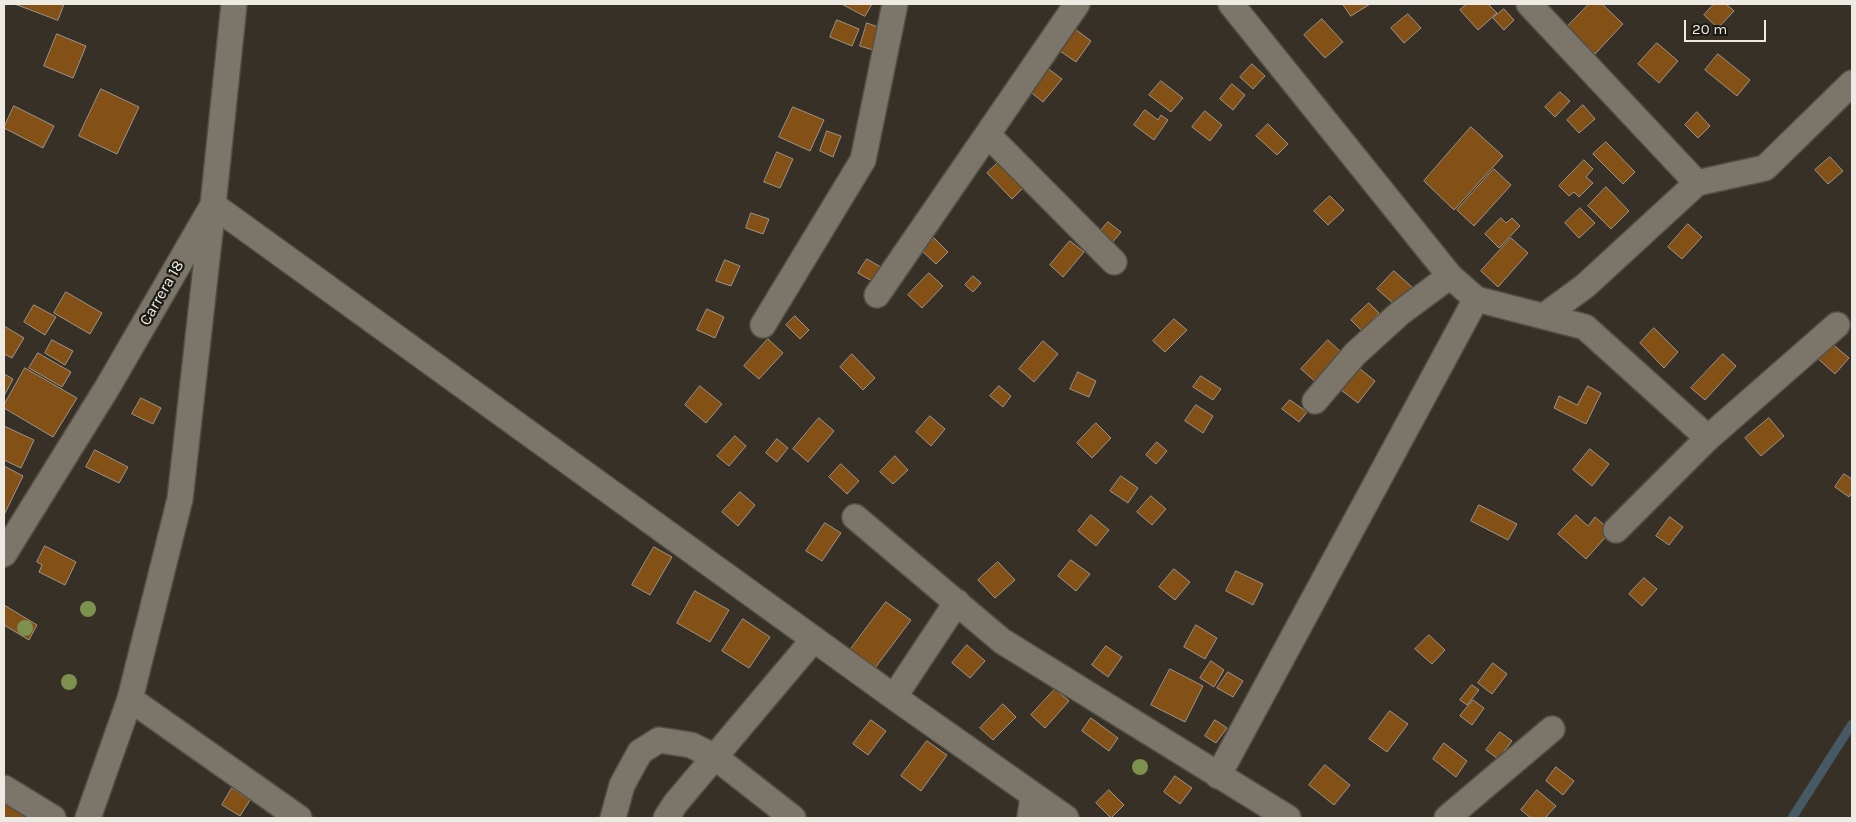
<!DOCTYPE html>
<html>
<head>
<meta charset="utf-8">
<style>
	body { margin:0 }
	#map { position:relative; width:1856px; height:822px; overflow:hidden; background:#363026; font-family:Karla,sans-serif }
	canvas { display:block }
	.frame { position:absolute; inset:0; border:5px solid #edeae3; pointer-events:none }
	.scale { position:absolute; left:1684px; top:20px; width:82px; height:22px; box-sizing:border-box; border:2px solid #edeae3; border-top:0; padding-left:6px; font-size:15px; line-height:18px; white-space:nowrap; color:#edeae3; -webkit-text-stroke:4px #1b1914; paint-order:stroke }
</style>
</head>
<body>
<div id="map">
<canvas width="1856" height="822"></canvas>
<div class="frame"></div>
<div class="scale">20 m</div>
</div>
<script>
const ctx = document.querySelector('canvas').getContext('2d');
ctx.lineJoin = 'round';
function strokePath(path, color, width, dash) {
  ctx.strokeStyle = color;
  ctx.lineWidth = width;
  ctx.lineCap = dash ? 'butt' : 'round';
  ctx.setLineDash(dash || []);
  ctx.stroke(path);
}
function paint(path, color) {
  ctx.fillStyle = color;
  ctx.fill(path, 'evenodd');
}
function label(font, color, halo, rows, align = 'center') {
  ctx.font = font + ' Karla,sans-serif';
  ctx.lineWidth = 4.5;
  ctx.setLineDash([]);
  ctx.textBaseline = 'middle';
  ctx.strokeStyle = halo;
  ctx.fillStyle = color;
  for (const [text, x, y, turn = 0] of rows) {
    ctx.save();
    ctx.translate(x, y);
    ctx.rotate((+turn || 0) * Math.PI / 180);
    ctx.textAlign = isNaN(turn) ? turn : align;
    if (halo) ctx.strokeText(text, 0, 0);
    ctx.fillText(text, 0, 0);
    ctx.restore();
  }
}
strokePath(new Path2D(`
	M1792 818 1852 724`), '#475963', 9);
const building = new Path2D(`
	M15 4H64L58 20Z
	M842 4H872L865 16Z
	M1343 4H1370L1351 16Z
	M1467 4H1488L1497 13 1478 30 1460 10Z
	M1589 4H1602L1623 24 1595 54 1567 27Z
	M1714 4H1726L1734 11 1718 28 1704 15Z
	M1504 9 1514 20 1504 30 1493 18Z
	M1408 14 1421 28 1404 43 1391 28Z
	M1322 19 1343 42 1325 58 1304 35Z
	M837 20 859 29 852 46 830 37Z
	M867 23 881 28 873 50 860 46Z
	M1075 29 1091 41 1076 62 1060 51Z
	M57 34 86 46 73 78 44 66Z
	M1657 43 1678 61 1659 83 1638 64Z
	M1718 54 1750 80 1737 96 1705 70Z
	M1252 64 1265 76 1253 89 1240 77Z
	M1046 67 1062 79 1043 102 1028 90Z
	M1161 81 1183 98 1171 112 1149 95Z
	M1232 84 1245 95 1233 110 1220 99Z
	M101 89 139 107 117 154 79 136Z
	M1560 92 1570 101 1555 117 1545 107Z
	M1583 105 1595 119 1579 133 1567 120Z
	M14 106 54 126 43 148 4 128Z
	M793 107 824 120 810 151 779 137Z
	M1145 110 1158 120 1161 115 1168 120 1154 140 1134 125Z
	M1205 111 1222 125 1210 141 1192 127Z
	M1697 112 1710 126 1698 138 1685 125Z
	M1268 124 1288 144 1277 155 1256 136Z
	M1471 127 1503 156 1454 210 1424 181Z
	M827 131 841 136 833 157 820 151Z
	M1606 142 1635 172 1623 184 1593 154Z
	M777 152 793 159 780 188 764 182Z
	M1830 157 1843 171 1828 184 1815 170Z
	M1001 160 1025 186 1012 199 987 173Z
	M1584 160 1593 169 1586 177 1593 183 1579 197 1574 192 1569 196 1559 186Z
	M1494 169 1511 185 1474 226 1457 210Z
	M1606 187 1629 211 1611 229 1588 206Z
	M1330 196 1344 210 1328 225 1314 211Z
	M1580 208 1595 223 1579 238 1565 223Z
	M751 213 769 219 763 234 746 228Z
	M1501 218 1506 223 1512 218 1520 226 1499 248 1485 234Z
	M1108 222 1121 232 1111 244 1098 234Z
	M1688 224 1702 237 1682 259 1668 247Z
	M934 238 948 252 936 264 922 251Z
	M1511 238 1528 253 1498 287 1481 271Z
	M1070 241 1084 252 1063 277 1050 265Z
	M867 259 886 270 877 284 858 273Z
	M725 260 740 266 731 286 716 281Z
	M1394 271 1412 287 1395 305 1377 289Z
	M929 273 943 286 922 308 908 295Z
	M973 276 981 283 973 292 965 285Z
	M66 292 102 313 90 334 54 313Z
	M1369 303 1379 313 1362 331 1351 320Z
	M34 305 56 317 45 335 24 322Z
	M707 309 724 317 715 338 697 330Z
	M795 316 809 330 800 339 786 325Z
	M1174 319 1187 330 1165 352 1153 341Z
	M4 326 24 338 12 358 4 354Z
	M1654 328 1678 352 1664 368 1640 343Z
	M768 339 783 353 759 379 744 366Z
	M52 340 73 351 65 365 45 353Z
	M1328 340 1344 355 1318 384 1301 369Z
	M1043 341 1058 354 1034 382 1019 369Z
	M1830 342 1849 358 1835 374 1816 357Z
	M38 353 71 372 62 387 29 368Z
	M852 354 875 378 863 390 840 367Z
	M1723 354 1736 366 1705 400 1691 388Z
	M25 368 77 398 53 437 4 408V405Z
	M1359 368 1375 381 1358 403 1341 390Z
	M1078 372 1096 381 1089 397 1070 389Z
	M4 374 13 379 4 396Z
	M1201 376 1221 389 1213 400 1193 387Z
	M700 386 722 404 706 423 685 405Z
	M999 386 1011 396 1003 407 990 396Z
	M1588 386 1601 393 1586 424 1554 408 1559 396 1577 405Z
	M141 398 161 408 153 424 132 414Z
	M1290 400 1307 412 1299 422 1282 409Z
	M1196 405 1213 416 1203 433 1185 421Z
	M930 416 945 429 931 446 916 432Z
	M819 418 834 431 808 462 793 449Z
	M1769 418 1784 436 1761 456 1745 438Z
	M1096 423 1111 438 1092 458 1077 443Z
	M4 426 34 440 21 468 4 460Z
	M735 436 746 446 729 466 717 456Z
	M777 439 788 448 777 462 766 453Z
	M1157 442 1167 451 1156 464 1146 455Z
	M1590 449 1609 464 1592 486 1573 470Z
	M95 450 128 467 119 483 86 467Z
	M895 456 908 470 893 484 880 472Z
	M841 464 859 481 847 494 829 477Z
	M4 466 23 476 4 515Z
	M1844 474 1852 479V492L1849 497 1835 487Z
	M1121 476 1138 488 1128 503 1110 491Z
	M740 492 755 505 738 526 722 512Z
	M1151 496 1166 509 1152 525 1137 512Z
	M1479 505 1517 524 1508 540 1471 521Z
	M1091 515 1109 530 1096 546 1078 531Z
	M1576 515 1588 526 1595 517 1611 531 1586 559 1558 534Z
	M1670 517 1683 527 1669 545 1656 536Z
	M825 523 841 533 822 561 806 551Z
	M45 546 76 562 65 585 39 572 42 565 37 562Z
	M654 547 672 557 650 595 632 585Z
	M1071 560 1090 574 1076 591 1058 576Z
	M998 562 1015 580 995 598 978 580Z
	M1174 569 1190 582 1175 600 1159 587Z
	M1236 571 1263 584 1253 605 1226 591Z
	M1644 578 1657 589 1642 606 1629 594Z
	M695 591 729 610 710 642 677 623Z
	M886 602 911 620 875 668 850 650Z
	M4 605 37 625 29 640 4 625Z
	M743 619 770 637 749 668 722 651Z
	M1196 625 1217 638 1205 659 1184 647Z
	M1429 635 1445 650 1432 664 1415 649Z
	M967 645 985 661 970 678 952 663Z
	M1106 646 1122 657 1108 677 1092 665Z
	M1211 661 1224 670 1214 687 1200 678Z
	M1493 663 1507 674 1492 694 1478 683Z
	M1170 669 1203 686 1185 722 1151 705Z
	M1228 672 1243 681 1233 697 1217 688Z
	M1472 685 1479 690 1467 705 1460 700Z
	M1055 689 1069 701 1045 728 1031 715Z
	M1473 700 1484 708 1472 725 1460 716Z
	M1003 704 1016 717 993 740 980 728Z
	M1390 711 1408 724 1387 752 1369 739Z
	M1091 718 1118 738 1109 751 1082 731Z
	M871 720 886 731 868 755 853 744Z
	M1215 720 1227 728 1216 743 1205 736Z
	M1500 732 1512 741 1498 759 1486 750Z
	M927 741 947 755 921 791 901 776Z
	M1444 743 1467 761 1456 777 1433 759Z
	M1325 765 1350 785 1334 805 1309 785Z
	M1556 767 1574 781 1563 795 1546 781Z
	M1175 776 1192 788 1180 804 1164 792Z
	M232 788 250 800 240 816 222 805Z
	M1109 790 1124 805 1111 818 1096 803Z
	M1537 790 1556 806 1545 818H1531L1521 810Z
	M4 803 28 818H4Z`);
paint(building, '#835016');
strokePath(building, '#9f948a', 1);
const street = new Path2D(`
	M1231 4 1450 276 1476 299 1585 327 1708 438
	M1529 4 1697 183
	M988 135 1114 262
	M877 295 1077 4
	M1544 316 1585 286 1697 183 1765 168 1852 83
	M763 325 863 160 895 4
	M1315 401 1355 354 1400 313 1450 276
	M855 517 1002 641 1288 818
	M1616 530 1708 438 1837 325
	M4 554 107 388 213 205 234 4
	M894 697 957 602
	M130 699 299 818
	M1218 776 1476 299
	M4 788 53 818
	M88 818 130 699 180 499 213 205 894 697 1066 818
	M613 818 622 785 640 752 659 740 691 745 715 757 793 818
	M666 818 675 804 814 639
	M1030 818 1033 796
	M1447 818 1552 729`);
strokePath(street, '#544f46', 28);
strokePath(street, '#7c766a', 25);
ctx.fillStyle = '#7c914d';
for (const [x, y] of [
	[88,609],
	[25,628],
	[69,682],
	[1140,767]
]) {
  ctx.beginPath();
  ctx.arc(x, y, 8, 0, 2 * Math.PI);
  ctx.fill();
}
label('16px', '#edeae3', '#1b1914', [
	["Carrera 18",162,293,-60]
]);
</script>
</body>
</html>
